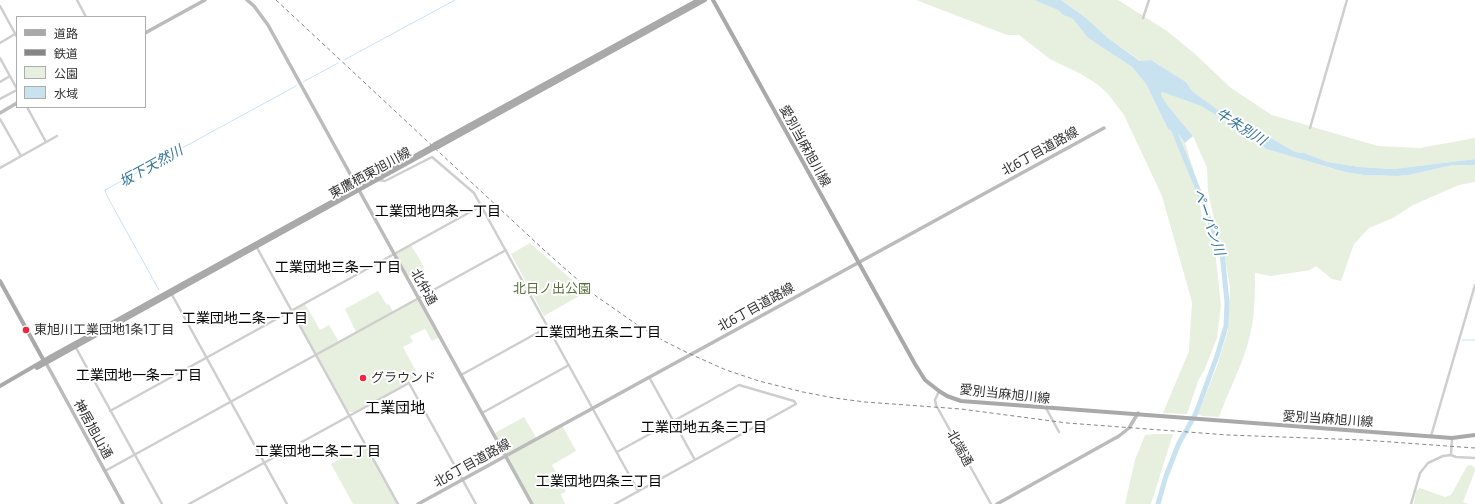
<!DOCTYPE html>
<html>
<head>
<meta charset="utf-8">
<style>
	body { margin:0 }
	#map { position:relative; width:1475px; height:504px; overflow:hidden; background:#fff; font-family:"Exo 2","Noto Sans JP",sans-serif }
	canvas { display:block }
	.legend { position:absolute; left:16px; top:16px; width:130px; height:92px; box-sizing:border-box; background:#fff; border:1px solid #adadad; margin:0; padding:5px 7px; list-style:none; font-size:12px; color:#313131 }
	.legend li { display:flex; align-items:center; gap:8px; height:20px }
	.legend b { width:20px; border:1px solid #adadad }
</style>
</head>
<body>
<div id="map">
<canvas width="1475" height="504"></canvas>
<ul class="legend">
<li><b style="height:5px;background:#a9a9a9"></b>道路</li>
<li><b style="height:5px;background:#868686"></b>鉄道</li>
<li><b style="height:11px;background:#e7efde"></b>公園</li>
<li><b style="height:11px;background:#c9e2f0"></b>水域</li>
</ul>
</div>
<script>
const ctx = document.querySelector('canvas').getContext('2d');
ctx.lineJoin = 'round';
function paint(path, color) {
  ctx.fillStyle = color;
  ctx.fill(path, 'evenodd');
}
function strokePath(path, color, width, dash) {
  ctx.strokeStyle = color;
  ctx.lineWidth = width;
  ctx.lineCap = dash ? 'butt' : 'round';
  ctx.setLineDash(dash || []);
  ctx.stroke(path);
}
function label(font, color, halo, rows, align = 'center') {
  ctx.font = font + ' "Exo 2","Noto Sans JP",sans-serif';
  ctx.lineWidth = 4;
  ctx.setLineDash([]);
  ctx.textBaseline = 'middle';
  ctx.strokeStyle = halo;
  ctx.fillStyle = color;
  for (const [text, x, y, turn = 0] of rows) {
    ctx.save();
    ctx.translate(x, y);
    ctx.rotate((+turn || 0) * Math.PI / 180);
    ctx.textAlign = isNaN(turn) ? turn : align;
    if (halo) ctx.strokeText(text, 0, 0);
    ctx.fillText(text, 0, 0);
    ctx.restore();
  }
}
paint(new Path2D(`
	M916 0H1034L1058 10 1063 15 1073 19 1088 38 1132 67 1146 84 1168 129 1179 135 1185 143 1198 184 1201 213 1214 241 1221 305 1217 338 1204 371 1198 381 1187 414 1163 413 1189 351 1192 302 1162 196 1124 115 1108 94 1097 84 1081 74 1050 59 1019 35H1007Z
	M1061 0H1118L1167 31 1194 53 1231 88 1272 115 1378 146 1420 148 1475 138V159L1394 169 1359 167 1328 162 1304 153 1295 152 1271 138 1248 130 1236 121 1229 118 1192 91 1186 82 1151 60 1141 61 1108 38 1086 18Z
	M1162 92 1201 106 1247 134 1266 149 1345 172 1364 175 1397 176 1409 175 1453 165H1475V182L1459 185 1413 205 1393 218 1369 228 1354 244 1341 281 1332 279 1316 266 1310 270 1271 276 1255 273C1255 296 1255 320 1248 343 1241 368 1228 392 1219 417L1202 416 1198 414 1217 366 1228 330 1230 287 1223 246 1217 233 1208 191 1207 168 1193 136 1168 106 1161 95Z
	M530 243 586 292 544 316 511 254Z
	M411 245 424 267 407 277 394 254Z
	M378 291 387 305 389 304 393 312 418 298 440 337 432 341 425 329 410 336 413 342 403 347 419 377 356 412H348L293 313 294 309 305 304 320 330 329 325 339 342 356 332 345 309Z
	M524 417 537 439 562 425 576 451 552 465 566 492 561 494 565 504H532L493 434Z
	M1155 434H1173L1151 504H1125L1135 460 1145 435Z
	M366 445 398 504H353L331 464Z
	M1471 465 1475 468V471L1463 502 1468 504H1414L1416 491 1420 488 1445 497 1451 495 1467 466Z`), '#e7efde');
paint(new Path2D(`
	M1034 0H1061L1086 18 1108 38 1140 61 1151 60 1186 82 1192 91 1229 118 1236 121 1248 130 1271 138 1295 152 1304 153 1328 162 1359 167 1394 169 1475 159V165H1453L1409 175 1397 176 1364 175 1345 172 1266 149 1247 134 1201 106 1162 92 1161 95 1168 106 1193 136 1185 143 1179 135 1168 129 1146 84 1132 67 1088 38 1073 19 1063 15 1058 10Z`), '#c9e2f0');
strokePath(new Path2D(`
	M344 60 455 0
	M303 82 338 63
	M159 290 107 196 105 190 296 86
	M1462 340H1475`), '#c9e2f0', 1);
strokePath(new Path2D(`
	M1158 504 1166 476 1179 443 1186 431 1196 413 1217 356 1226 326 1227 302 1222 252 1211 225 1204 204 1172 126`), '#c9e2f0', 5);
strokePath(new Path2D(`
	M77 0 86 17
	M0 6 17 37
	M1143 18 1149 0
	M0 43 15 34
	M0 58 17 89
	M0 82 10 76
	M0 99 17 90
	M27 107 46 142
	M0 119 21 156
	M1310 128 1347 0
	M0 168 57 136
	M379 180 385 181 432 157 474 193 638 491
	M256 246 398 504
	M171 293 287 504
	M75 346 162 504
	M461 375 548 327
	M649 377 695 460
	M939 391 935 400 936 405 991 504
	M1046 408 1059 432
	M110 411 481 206
	M482 413 569 365
	M1431 436 1475 285
	M1451 455 1452 438
	M105 471 506 250
	M189 504 409 383 476 504
	M615 504 796 404 794 401 739 385 617 452
	M1411 504 1420 473 1428 463 1443 456 1451 455 1456 457 1475 458`), '#cecece', 2.5);
strokePath(new Path2D(`
	M247 0 254 6 268 25 532 504
	M145 33 205 0
	M0 113 17 103
	M46 363 123 504
	M418 504 1104 128
	M997 504 1119 436 1129 428 1138 413`), '#bbb', 3.5);
strokePath(new Path2D(`
	M713 0 915 364 925 380 939 391 947 396 961 401 1452 438 1475 435
	M435 144 698 0
	M438 147 705 0
	M0 281 44 361
	M37 368 433 149
	M0 386 50 357 431 147`), '#a9a9a9', 4);
strokePath(new Path2D(`
	M276 0 544 250 596 296 639 326 664 341 688 353 726 370 759 381 803 392 834 398 865 402 961 409 1067 423 1228 435 1363 440 1475 448`), '#868686', 1, [4, 3]);
strokePath(new Path2D(`
	M431 147 435 144
	M433 149 438 147`), '#a9a9a9', 4);
for (const [x, y, r, color] of [
	[26,330,4,"#f6243a"],
	[363,378,4,"#f6243a"]
]) {
  const dot = new Path2D();
  dot.arc(x, y, r, 0, 2 * Math.PI);
  ctx.fillStyle = color;
  ctx.fill(dot);
  strokePath(dot, '#fff', 1.5);
}
label('13px', '#313131', '#fff', [
	["愛別当麻旭川線",805,146,61],
	["北6丁目道路線",1040,151,-29],
	["東鷹栖東旭川線",370,173,-29],
	["北仲通",424,287,61],
	["北6丁目道路線",756,307,-29],
	["愛別当麻旭川線",1005,394,6],
	["愛別当麻旭川線",1328,419,4],
	["神居旭山通",93,429,61],
	["北端通",960,448,61],
	["北6丁目道路線",472,463,-29]
]);
label('13px', '#557239', '#fff', [
	["北日ノ出公園",552,289]
]);
label('13px', '#313131', '#fff', [
	["東旭川工業団地1条1丁目",34,330],
	["グラウンド",371,378]
], 'left');
label('italic 14px', '#36779c', '#fff', [
	["牛朱別川",1241,127,32],
	["坂下天然川",151,166,-29],
	["ペーパン川",1209,222,71]
]);
label('14px', '#000', '#fff', [
	["工業団地四条一丁目",438,211],
	["工業団地三条一丁目",338,267],
	["工業団地二条一丁目",245,318],
	["工業団地五条二丁目",598,332],
	["工業団地一条一丁目",139,375],
	["工業団地五条三丁目",704,427],
	["工業団地二条二丁目",318,451],
	["工業団地四条三丁目",599,481]
]);
label('15px', '#000', '#fff', [
	["工業団地",395,408]
]);
</script>
</body>
</html>
